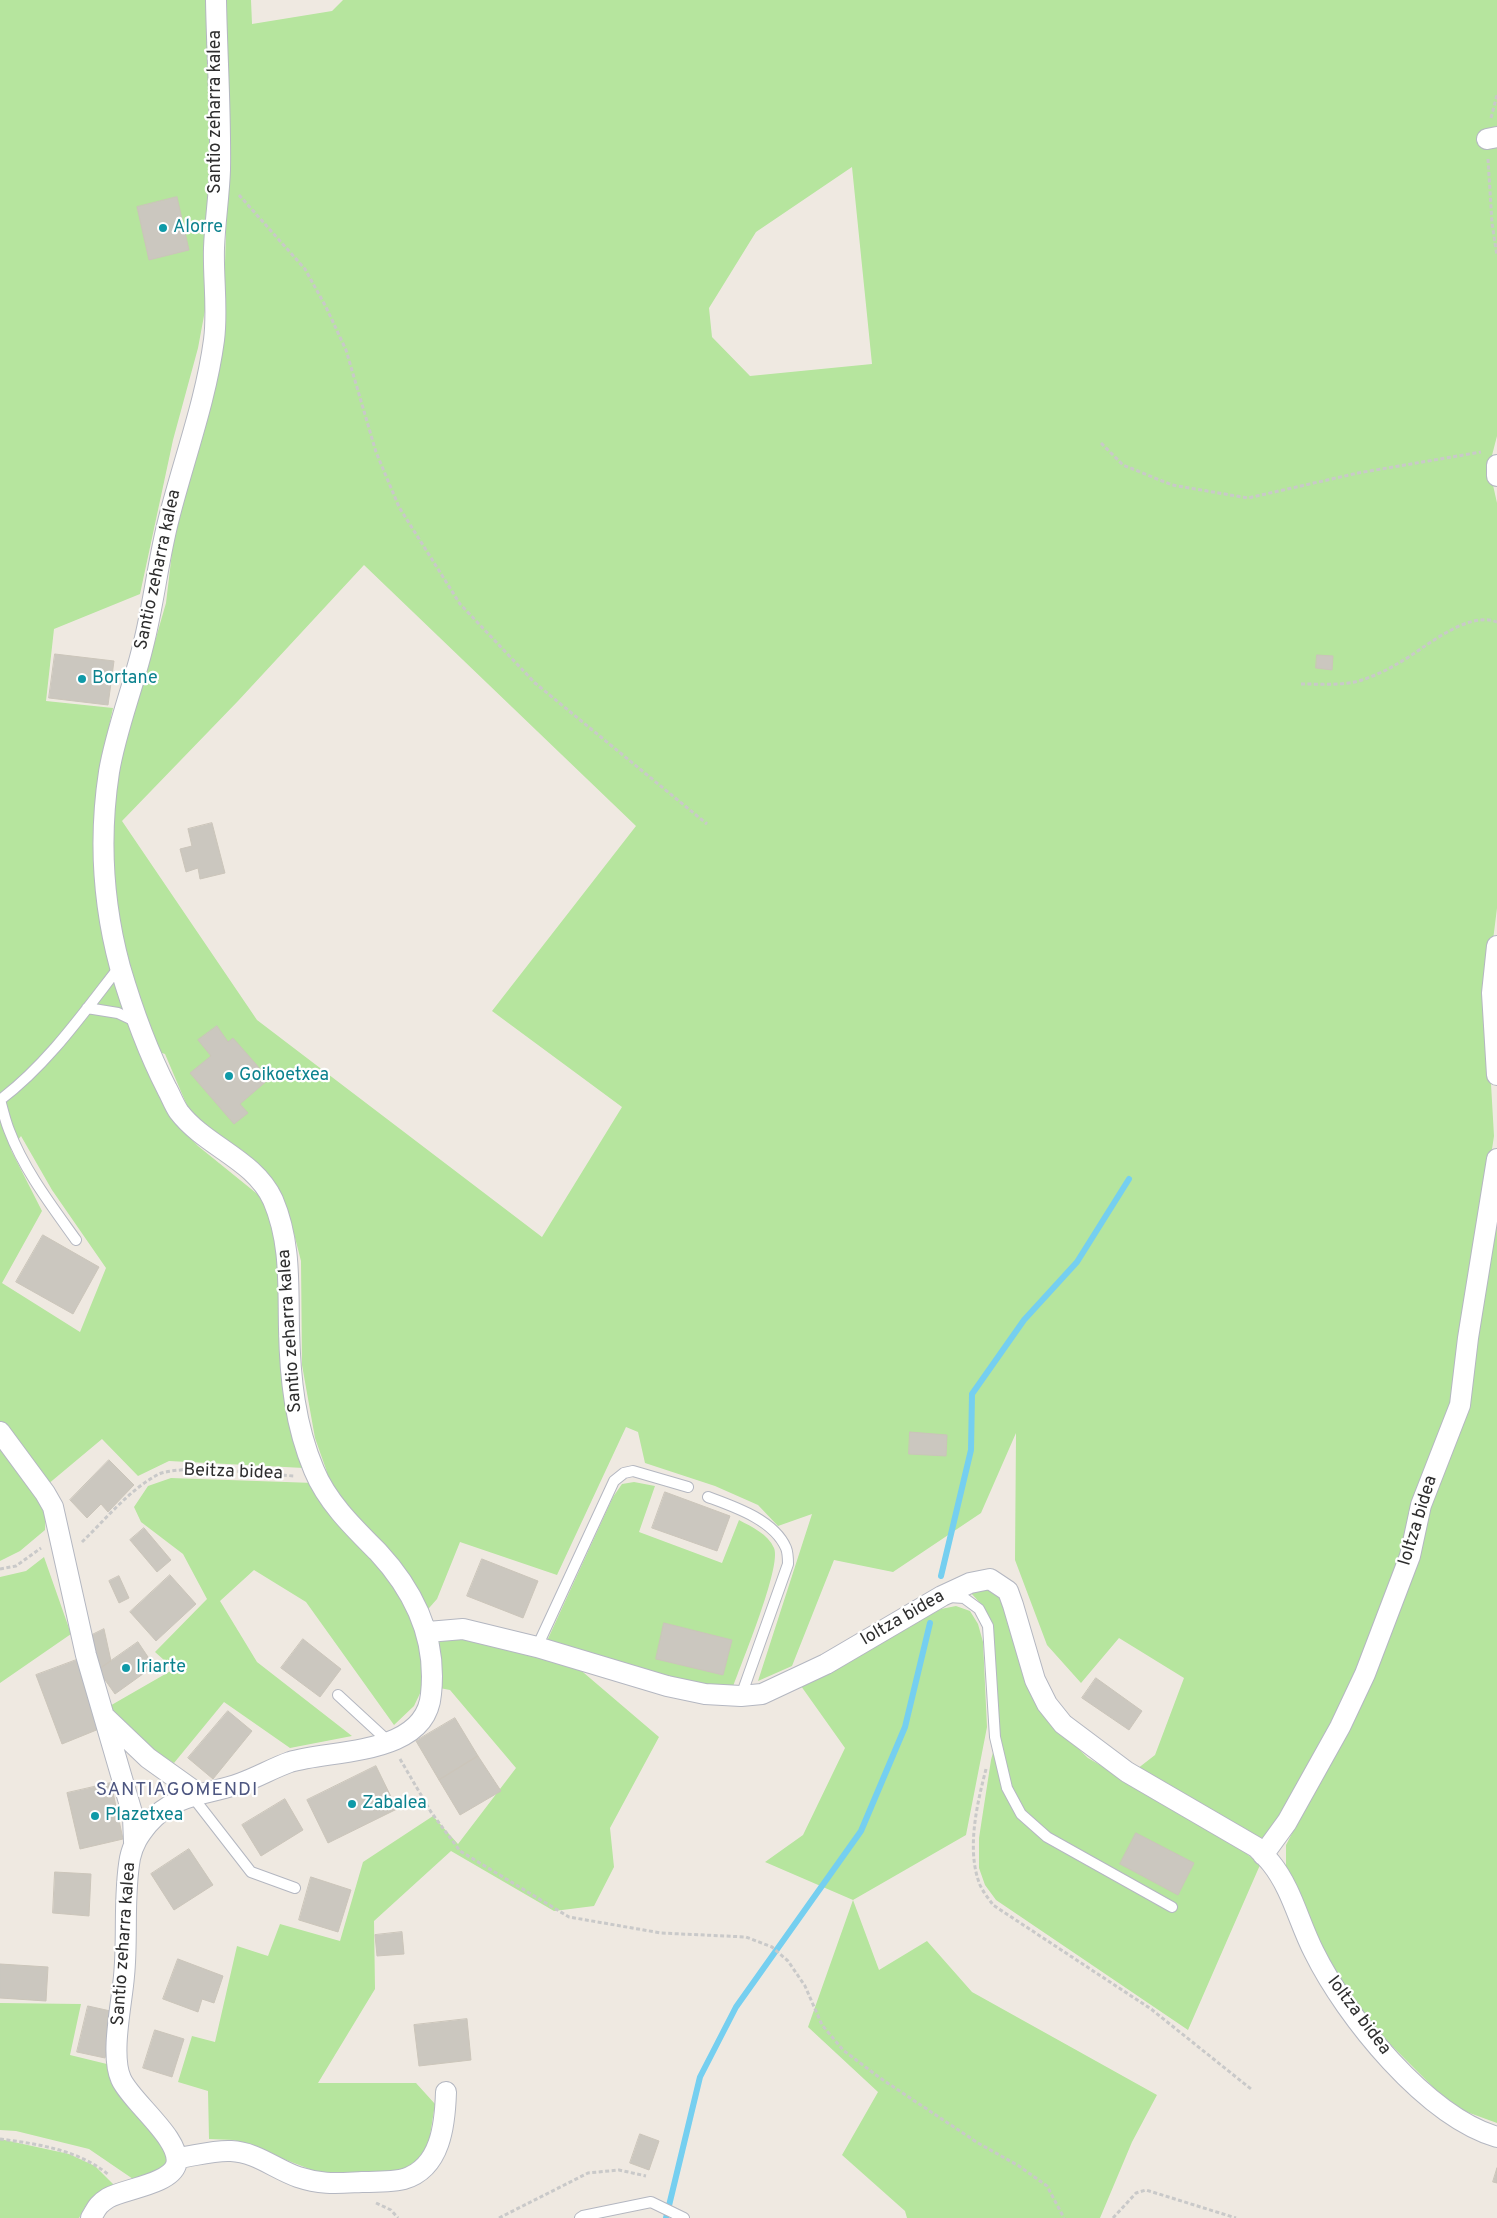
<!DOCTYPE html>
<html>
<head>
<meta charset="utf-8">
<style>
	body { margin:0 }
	canvas { display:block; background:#efe9e1 }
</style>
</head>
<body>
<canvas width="1497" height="2218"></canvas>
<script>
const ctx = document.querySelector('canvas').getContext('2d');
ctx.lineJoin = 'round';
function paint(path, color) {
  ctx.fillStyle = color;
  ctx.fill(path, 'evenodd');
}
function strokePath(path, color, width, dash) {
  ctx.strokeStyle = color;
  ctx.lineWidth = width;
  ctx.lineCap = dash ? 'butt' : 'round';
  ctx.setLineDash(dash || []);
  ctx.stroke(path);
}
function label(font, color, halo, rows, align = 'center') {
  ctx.font = font + ' Overpass,sans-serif';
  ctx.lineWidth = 4.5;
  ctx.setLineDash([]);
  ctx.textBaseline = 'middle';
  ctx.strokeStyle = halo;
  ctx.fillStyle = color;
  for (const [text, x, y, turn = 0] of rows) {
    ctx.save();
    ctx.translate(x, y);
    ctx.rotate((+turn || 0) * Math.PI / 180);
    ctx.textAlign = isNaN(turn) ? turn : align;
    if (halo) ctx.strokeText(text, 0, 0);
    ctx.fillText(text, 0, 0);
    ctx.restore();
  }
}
paint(new Path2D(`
	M0 0H207L211 278 198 348 173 440 140 594 54 629 46 701 113 708 100 768 122 756 166 603 176 519 223 330 228 164 221 0H251L252 24 332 11 343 0H1497V133L1493 148H1497V436L1489 467 1497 503V908L1486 997 1494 1136 1453 1407 1404 1558 1359 1675 1276 1829 1258 1840 1137 1769 1155 1755 1184 1678 1119 1638 1081 1683 1047 1645 1015 1560 1016 1433 981 1513 893 1572 834 1560 792 1666 758 1681 812 1514 778 1526 758 1505 715 1486 645 1463 638 1432 626 1427 557 1575 460 1542 437 1599 415 1624 423 1648 454 1637 577 1667 659 1737 610 1828 614 1867 594 1906 554 1911 451 1851 374 1921 375 1989 318 2083H416L435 2104 429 2142 422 2157 408 2168 385 2174 325 2175 234 2140 209 2139 208 2091 178 2082 192 2036 215 2042 237 1946 268 1956 280 1924 340 1941 363 1862 433 1816 458 1844 516 1768 450 1690 424 1685 414 1706 394 1725 306 1602 254 1570 220 1601 257 1662 352 1736 290 1748 224 1702 174 1763 151 1749 108 1707 174 1669 155 1652 207 1599 183 1554 141 1522 134 1507 148 1486 171 1478 314 1483 327 1472 315 1438 302 1365 301 1261 290 1218 274 1184 242 1150 212 1133 188 1108 165 1054 137 1044 174 1121 198 1146 261 1197 276 1229 283 1325 281 1371 290 1428 304 1468 169 1461 138 1476 102 1439 47 1485 45 1530 20 1551 0 1561ZM852 167 872 364 750 376 712 337 709 308 756 232ZM364 565 636 826 492 1011 622 1107 542 1237 257 1020 122 821 238 701ZM21 1136 52 1190 106 1268 80 1332 2 1283 42 1211 11 1150Z
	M1497 1202V2123L1453 2107 1376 2030 1328 1963 1286 1868V1845L1381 1661 1417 1550Z
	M634 1482 655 1486 639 1532 722 1563 739 1520C752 1527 768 1534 774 1548 782 1566 741 1664 733 1687L683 1682 546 1643 613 1497 622 1484Z
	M44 1557 71 1634 0 1683V1577L26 1571Z
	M986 1588 998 1593 1004 1603 1058 1729 1088 1758 1234 1843 1260 1865 1188 2030 996 1900 985 1885 979 1868V1838L991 1760 999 1730 992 1626 982 1605 970 1592Z
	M956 1606 970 1611 978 1624 983 1642 987 1727 966 1835 853 1900 879 1970 927 1941 972 1992 1157 2095 1132 2142 1100 2218H907L905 2211 842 2155 878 2092 808 2027 853 1900 765 1862 803 1835 845 1748 801 1686 941 1609Z
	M0 2003 81 2004 70 2055 115 2066 171 2158 159 2172 133 2179 89 2149 16 2131 0 2130Z
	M0 2139 69 2154 95 2166 114 2185 86 2205 79 2218H0Z`), '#b6e59e');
strokePath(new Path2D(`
	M941 1576 971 1450 972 1394 1024 1320 1077 1262 1129 1179
	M666 2218 700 2077 736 2007 861 1831 905 1727 930 1623`), '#75cff0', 6);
const building = new Path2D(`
	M177 197 189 250 149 260 137 207Z
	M55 654 114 661 108 705 49 698Z
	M1317 655 1333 656 1332 670 1316 668Z
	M212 823 225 873 200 879 198 868 186 872 180 849 192 846 188 829Z
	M217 1026 228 1042 233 1038 269 1079 240 1104 248 1113 234 1124 190 1073 211 1056 198 1040Z
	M43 1235 99 1267 73 1314 16 1282Z
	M910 1432 947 1435 946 1456 909 1454Z
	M109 1460 134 1485 108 1512 101 1504 87 1518 70 1500Z
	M665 1492 730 1516 717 1551 652 1528Z
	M144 1528 171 1560 157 1572 130 1540Z
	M482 1559 538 1581 523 1618 467 1596Z
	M170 1575 196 1604 156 1641 130 1612Z
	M119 1576 129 1598 119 1603 109 1581Z
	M664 1623 732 1640 723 1675 656 1659Z
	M104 1629 111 1661 98 1670 92 1635Z
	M303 1639 341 1669 320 1697 281 1668Z
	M138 1642 154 1666 115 1694 98 1670Z
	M79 1659 99 1729 62 1744 36 1675Z
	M1096 1678 1142 1711 1129 1730 1082 1698Z
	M228 1711 252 1731 213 1779 188 1758Z
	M455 1718 478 1756 439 1780 416 1741Z
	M478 1756 501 1791 460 1815 439 1780Z
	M376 1766 397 1809 328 1843 307 1800Z
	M111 1783 123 1839 80 1849 67 1793Z
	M285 1799 303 1830 261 1856 242 1825Z
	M1136 1833 1194 1863 1178 1895 1120 1864Z
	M189 1849 213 1885 174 1910 151 1874Z
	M55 1872 91 1874 89 1916 53 1913Z
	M311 1877 351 1890 338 1932 299 1920Z
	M402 1932 404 1954 377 1956 375 1935Z
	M178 1959 223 1976 214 2003 202 1999 198 2012 163 1999Z
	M0 1964 48 1967 46 2001 0 1998Z
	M88 2006 115 2012 105 2058 77 2052Z
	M467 2019 471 2060 419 2066 414 2025Z
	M155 2030 184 2039 172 2077 143 2068Z
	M640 2134 659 2141 649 2170 630 2163Z
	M1497 2168V2183L1493 2182Z`);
paint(building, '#cbc7bf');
strokePath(building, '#cbc5ba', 1);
const lane = new Path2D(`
	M87 1008 118 1013 137 1022
	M76 1240C51 1205 24 1170 9 1130 5 1120 3 1110 0 1100 48 1064 84 1012 120 966
	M708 1497C735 1507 774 1520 786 1548 788 1553 788 1559 788 1564L741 1696
	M949 1597 964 1598 979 1609 988 1626 995 1737 1007 1788 1021 1814 1047 1837 1172 1907
	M537 1647 614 1481 624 1473 633 1471 688 1487
	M338 1695 389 1742
	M192 1796 251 1872 295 1888
	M580 2218 583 2216 651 2202 684 2218`);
const street = new Path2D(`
	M1487 139 1497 137
	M1497 465V476
	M1497 946 1492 993 1497 1075
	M0 1432 45 1493 53 1507 86 1655 133 1816 134 1842
	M428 1632 463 1629 537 1647 667 1686 705 1694 741 1696 762 1694 826 1664 942 1596 970 1583 990 1579 1008 1591 1013 1605 1035 1680 1047 1704 1063 1724 1127 1772 1256 1847C1261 1852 1267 1858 1271 1863 1292 1889 1299 1923 1314 1952 1346 2017 1426 2116 1497 2137
	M106 1718 148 1758 197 1793
	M1263 1855 1287 1822 1340 1727 1365 1674 1410 1556 1421 1505 1460 1405 1468 1338 1497 1159
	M178 2158C194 2156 214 2150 231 2151 256 2152 275 2169 298 2177 322 2185 338 2183 362 2182 376 2182 391 2182 404 2179 441 2168 445 2124 446 2092
	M91 2218C97 2208 97 2205 108 2198 124 2189 170 2184 176 2165 183 2140 131 2102 121 2079 110 2055 122 2003 124 1976 128 1937 123 1897 130 1858 133 1844 139 1835 148 1824 176 1792 206 1796 241 1783 258 1777 273 1768 290 1762 333 1749 426 1756 431 1694 437 1639 415 1592 378 1552 354 1528 327 1502 314 1470 295 1425 290 1378 289 1329 288 1285 291 1242 273 1200 254 1159 206 1147 179 1112 174 1105 171 1096 167 1089 147 1050 132 1008 120 967 103 904 99 837 109 772 116 730 133 688 143 646 154 603 158 560 169 518 184 459 206 400 214 340 218 310 213 278 214 248 215 222 219 196 220 170 221 114 217 56 216 0`);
strokePath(lane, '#b4b7c1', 12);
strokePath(street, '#b4b7c1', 22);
strokePath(new Path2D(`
	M1491 118 1497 95
	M1488 159 1492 223 1497 256
	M239 195 305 269 326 307 346 350 376 452 399 507 460 604 535 683 707 824
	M1101 443 1123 465 1172 485 1248 498 1358 473 1481 452
	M1301 684C1321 684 1343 686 1362 680 1374 676 1387 670 1397 664 1423 650 1466 610 1497 622
	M82 1542C105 1520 128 1491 157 1475 179 1463 266 1474 294 1476
	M0 1569 16 1566 41 1548
	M400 1759 431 1812 460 1851 569 1917 661 1933 746 1937 772 1947 788 1961 805 1986 822 2025 843 2050 880 2078 978 2143 1019 2166 1047 2186 1064 2218
	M986 1769C977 1804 966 1850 980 1885 983 1892 989 1899 993 1905L1151 2009 1251 2089
	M0 2139C38 2144 79 2150 109 2175
	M376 2203 391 2210 398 2218
	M499 2218 588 2173 619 2170 646 2176
	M1113 2218 1136 2193 1146 2190 1236 2218`), '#c9c9c9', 3, [4, 2.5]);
strokePath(lane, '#fff', 10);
strokePath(street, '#fff', 20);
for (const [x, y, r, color] of [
	[163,228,5,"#0f9aa8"],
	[82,679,5,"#0f9aa8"],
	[229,1076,5,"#0f9aa8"],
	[126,1668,5,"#0f9aa8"],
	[352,1804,5,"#0f9aa8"],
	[95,1816,5,"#0f9aa8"]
]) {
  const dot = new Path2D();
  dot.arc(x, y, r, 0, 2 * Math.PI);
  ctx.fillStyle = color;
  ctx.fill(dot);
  strokePath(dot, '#fff', 2);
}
label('18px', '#2e2e2e', '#fff', [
	["Santio zeharra kalea",216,112,-90],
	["Santio zeharra kalea",159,570,-78],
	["Santio zeharra kalea",291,1331,-94],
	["Beitza bidea",233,1473,2],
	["Ioltza bidea",1419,1521,-73],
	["Ioltza bidea",903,1619,-30],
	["Santio zeharra kalea",125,1944,-86],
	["Ioltza bidea",1358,2016,53]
]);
label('18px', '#0d838f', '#fff', [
	["Alorre",173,228],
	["Bortane",92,679],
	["Goikoetxea",239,1076],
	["Iriarte",136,1668],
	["Zabalea",362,1804],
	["Plazetxea",105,1816]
], 'left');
ctx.letterSpacing = '1px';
label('19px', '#4d5680', '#fff', [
	["SANTIAGOMENDI",177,1791]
]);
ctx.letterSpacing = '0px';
</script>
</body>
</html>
